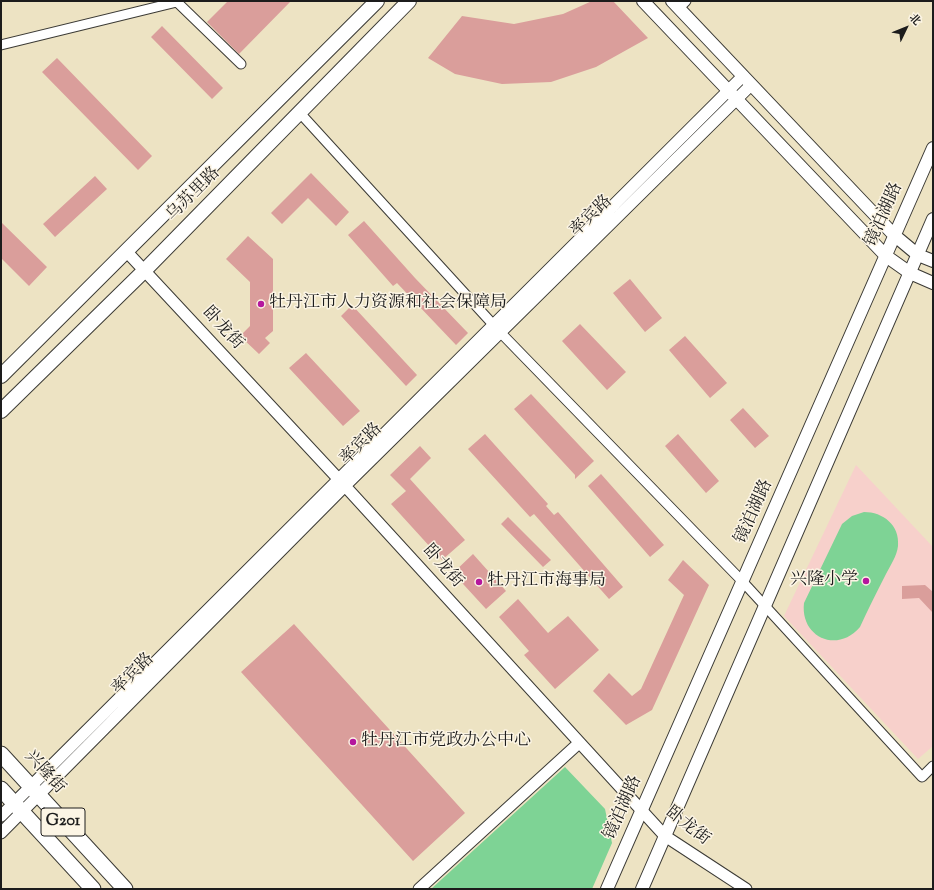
<!DOCTYPE html>
<html>
<head>
<meta charset="utf-8">
<style>
	body { margin:0 }
	#map { position:relative; width:934px; height:890px; overflow:hidden; background:#ede3c3; font-family:"Sorts Mill Goudy","Noto Serif SC",serif }
	canvas { display:block }
	.frame { position:absolute; inset:0; border:2px solid #1c1c1c; pointer-events:none }
	.north { position:absolute; left:886px; top:8px; width:40px; height:40px; -webkit-text-stroke:3px #fcf5e5; paint-order:stroke; rotate:47deg; font-size:11px; font-weight:700; line-height:16px; text-align:center; color:#1c1c1c }
	.north::after { content:''; display:block; margin:auto; width:14px; height:18px; background:#1c1c1c; clip-path:polygon(50% 0,100% 100%,50% 72%,0 100%) }
</style>
</head>
<body>
<div id="map">
<canvas width="934" height="890"></canvas>
<div class="frame"></div>
<div class="north">北</div>
</div>
<script>
const ctx = document.querySelector('canvas').getContext('2d');
ctx.lineJoin = 'round';
function paint(path, color) {
  ctx.fillStyle = color;
  ctx.fill(path, 'evenodd');
}
function strokePath(path, color, width, dash) {
  ctx.strokeStyle = color;
  ctx.lineWidth = width;
  ctx.lineCap = dash ? 'butt' : 'round';
  ctx.setLineDash(dash || []);
  ctx.stroke(path);
}
function label(font, color, halo, rows, align = 'center') {
  ctx.font = font + ' "Sorts Mill Goudy","Noto Serif SC",serif';
  ctx.lineWidth = 3;
  ctx.setLineDash([]);
  ctx.textBaseline = 'middle';
  ctx.strokeStyle = halo;
  ctx.fillStyle = color;
  for (const [text, x, y, turn = 0] of rows) {
    ctx.save();
    ctx.translate(x, y);
    ctx.rotate((+turn || 0) * Math.PI / 180);
    ctx.textAlign = isNaN(turn) ? turn : align;
    if (halo) ctx.strokeText(text, 0, 0);
    ctx.fillText(text, 0, 0);
    ctx.restore();
  }
}
paint(new Path2D(`
	M856 465 933 547V746L918 759 784 616Z`), '#f7d0cb');
paint(new Path2D(`
	M864 512C883 512 900 525 898 546 897 556 890 566 886 574 877 592 868 609 860 627 837 654 800 637 804 603L842 524 852 516Z
	M565 767 605 809 612 843 592 889H431Z`), '#7ed395');
paint(new Path2D(`
	M228 1H291L239 54 207 22Z
	M592 1H613L648 38 596 67 551 82 502 84 455 74 428 58 462 16 514 24 563 14Z
	M162 26 223 88 212 99 151 37Z
	M57 58 152 156 138 170 42 72Z
	M311 173 349 212 336 226 308 198 282 224 271 213Z
	M95 176 107 189 55 237 43 224Z
	M364 221 415 278 468 333 456 345 397 283 393 286 348 235Z
	M1 222 47 267 29 286 1 258Z
	M248 236 273 259V331L265 338 270 343 259 354 240 336 250 326V282L226 259Z
	M630 279 662 318 645 332 613 293Z
	M352 305 417 375 406 386 341 316Z
	M580 324 626 372 607 390 562 341Z
	M685 336 727 383 710 398 669 350Z
	M306 353 360 411 343 426 289 368Z
	M531 394 594 461 575 479V475L514 409Z
	M743 408 769 436 755 448 730 420Z
	M485 434 548 504 546 506 554 515 558 512 623 587 609 599 534 514 530 517 468 449Z
	M678 434 719 481 706 493 665 446Z
	M420 446 431 458 410 479 465 540 442 560 391 504 406 491 390 475Z
	M601 474 664 545 650 557 588 486Z
	M508 517 551 560 543 567 501 524Z
	M473 554 506 591 486 609 453 573Z
	M683 560 709 585 652 710 626 725 593 691 609 673 632 696 641 689 684 595 668 580Z
	M925 585 933 592V613L919 598 902 599V586Z
	M518 599 548 633 568 616 599 650 555 689 524 655 529 651 499 617Z
	M294 624 465 813 413 861 241 672Z`), '#da9e9b');
const minor = new Path2D(`
	M679 8 686 1
	M1 45 177 2 241 64
	M300 113 499 331 743 582 922 777 933 766`);
const tertiary = new Path2D(`
	M127 252 345 486 665 836 746 889
	M1 816 743 76
	M1 833 345 486 751 85
	M419 889 579 743`);
const secondary = new Path2D(`
	M643 1 886 256 910 273 933 283
	M672 1 894 235 918 255 933 261
	M607 889 933 148
	M642 889 933 219`);
const primary = new Path2D(`
	M1 376 377 1
	M1 411 144 271 409 1`);
const trunk = new Path2D(`
	M1 754 125 889
	M1 789 93 889`);
strokePath(minor, '#3b3a35', 11);
strokePath(tertiary, '#3b3a35', 13);
strokePath(secondary, '#3b3a35', 14);
strokePath(primary, '#3b3a35', 16);
strokePath(trunk, '#3b3a35', 17);
strokePath(minor, '#fff', 9);
strokePath(tertiary, '#fff', 11);
strokePath(secondary, '#fff', 12);
strokePath(primary, '#fff', 14);
strokePath(trunk, '#fff', 15);
for (const [x, y, r, color] of [
	[261,304,4,"#b5179e"],
	[866,581,4,"#b5179e"],
	[479,582,4,"#b5179e"],
	[353,742,4,"#b5179e"]
]) {
  const dot = new Path2D();
  dot.arc(x, y, r, 0, 2 * Math.PI);
  ctx.fillStyle = color;
  ctx.fill(dot);
  strokePath(dot, '#fcf5e5', 1.5);
}
for (const [x, y, w] of [
	[63,822,44]
]) {
  const box = new Path2D();
  box.roundRect(x - w / 2, y - 14, w, 28, 3);
  ctx.fillStyle = '#fcf5e5';
  ctx.fill(box);
  strokePath(box, '#1c1c1c', 1);
}
label('bold 16px', '#1c1c1c', null, [
	["G201",63,822]
]);
label('17px', '#1c1c1c', '#fcf5e5', [
	["乌苏里路",194,195,-45],
	["镜泊湖路",885,215,-66],
	["率宾路",592,217,-44],
	["卧龙街",222,329,47],
	["率宾路",362,445,-45],
	["镜泊湖路",755,512,-66],
	["卧龙街",442,567,48],
	["率宾路",134,675,-45],
	["兴隆街",44,773,48],
	["镜泊湖路",624,808,-66],
	["卧龙街",687,827,38]
]);
label('17px', '#1c1c1c', '#fcf5e5', [
	["牡丹江市人力资源和社会保障局",269,304],
	["兴隆小学",858,581,"right"],
	["牡丹江市海事局",487,582],
	["牡丹江市党政办公中心",361,742]
], 'left');
</script>
</body>
</html>
